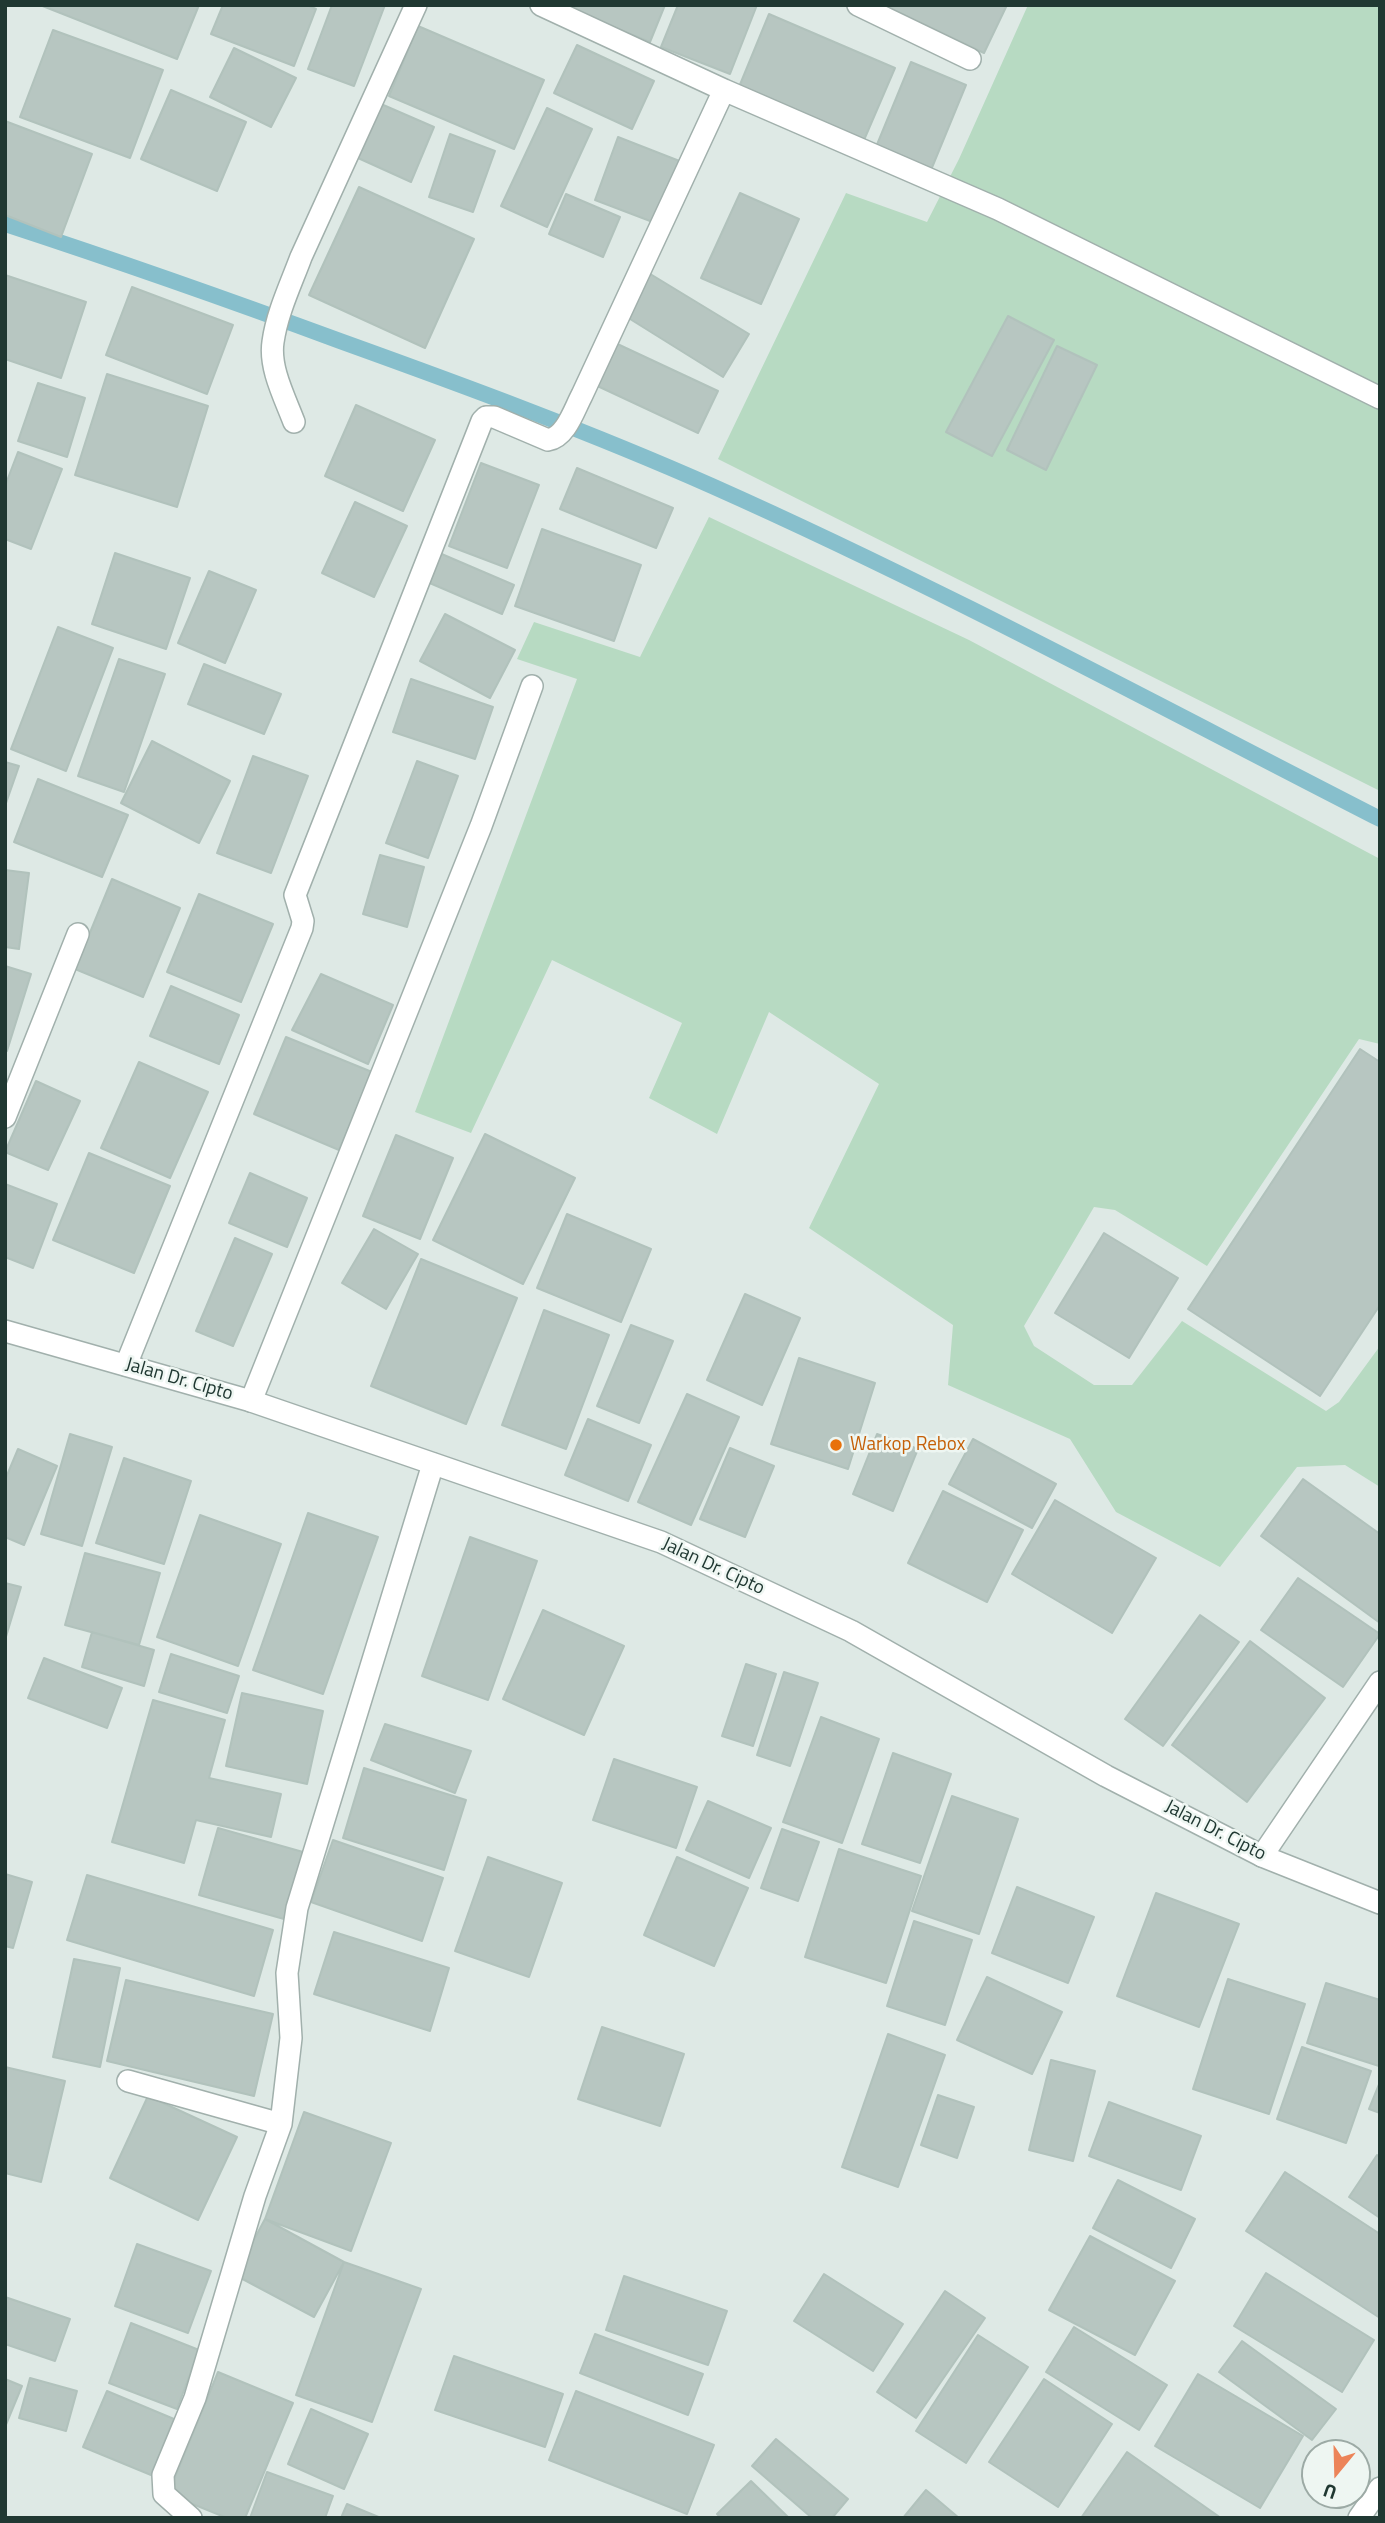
<!DOCTYPE html>
<html>
<head>
<meta charset="utf-8">
<style>
	body { margin:0 }
	#map { position:relative; width:1385px; height:2523px; overflow:hidden; background:#dee9e5; font-family:"Titillium Web",sans-serif }
	canvas { display:block }
	.frame { position:absolute; inset:0; border:7px solid #203832; pointer-events:none }
	.north { position:absolute; left:1301px; top:2439px; width:70px; height:70px; box-sizing:border-box; background:#eef6f2; border:2px solid #9caaa5; border-radius:50%; rotate:199deg; font-size:19px; font-weight:700; line-height:28px; text-align:center; color:#203832 }
	.north::after { content:''; display:block; margin:auto; width:24px; height:32px; background:#ec8459; clip-path:polygon(50% 0,100% 100%,50% 72%,0 100%) }
</style>
</head>
<body>
<div id="map">
<canvas width="1385" height="2523"></canvas>
<div class="frame"></div>
<div class="north">U</div>
</div>
<script>
const ctx = document.querySelector('canvas').getContext('2d');
ctx.lineJoin = 'round';
function paint(path, color) {
  ctx.fillStyle = color;
  ctx.fill(path, 'evenodd');
}
function strokePath(path, color, width, dash) {
  ctx.strokeStyle = color;
  ctx.lineWidth = width;
  ctx.lineCap = dash ? 'butt' : 'round';
  ctx.setLineDash(dash || []);
  ctx.stroke(path);
}
function label(font, color, halo, rows, align = 'center') {
  ctx.font = font + ' "Titillium Web",sans-serif';
  ctx.lineWidth = 5;
  ctx.setLineDash([]);
  ctx.textBaseline = 'middle';
  ctx.strokeStyle = halo;
  ctx.fillStyle = color;
  for (const [text, x, y, turn = 0] of rows) {
    ctx.save();
    ctx.translate(x, y);
    ctx.rotate((+turn || 0) * Math.PI / 180);
    ctx.textAlign = isNaN(turn) ? turn : align;
    if (halo) ctx.strokeText(text, 0, 0);
    ctx.fillText(text, 0, 0);
    ctx.restore();
  }
}
paint(new Path2D(`
	M1028 5H1380V791L718 459 846 193 927 222 959 159Z
	M709 517 969 640 1380 859V1044L1359 1039 1207 1266 1115 1210 1094 1207 1024 1326 1034 1346 1094 1385H1132L1182 1321 1326 1411 1339 1402 1380 1346V1487L1345 1465 1297 1467 1220 1567 1116 1512 1070 1439 948 1385 953 1325 809 1228 879 1084 769 1012 717 1134 649 1098 682 1023 552 960 471 1133 415 1112 577 679 517 659 534 622 640 657Z`), '#b7dac2');
strokePath(new Path2D(`
	M5 224C118 261 229 300 340 341 465 386 590 432 712 486 939 587 1159 706 1380 819`), '#87bfcc', 16);
const building = new Path2D(`
	M40 5H199L177 59Z
	M223 5H307L316 9 294 66 211 34Z
	M332 5H385L354 86 308 69Z
	M570 5H665L650 42 568 9Z
	M678 5H757L730 74 661 47Z
	M883 5H1007L984 53Z
	M769 14 895 68 864 140 739 87Z
	M418 26 544 80 514 149 389 96Z
	M53 30 163 70 130 158 20 117Z
	M577 45 654 81 632 129 554 93Z
	M234 48 296 78 271 127 210 97Z
	M911 62 966 85 931 170 876 147Z
	M171 90 246 122 217 191 141 159Z
	M381 104 434 127 411 182 358 158Z
	M547 108 592 129 547 227 501 206Z
	M5 121 92 154 61 237 5 215Z
	M450 134 495 151 473 212 429 197Z
	M618 137 682 162 658 224 595 200Z
	M359 187 474 239 425 348 309 295Z
	M740 193 799 219 761 304 701 278Z
	M566 194 620 217 603 257 549 234Z
	M647 272 749 334 723 377 622 314Z
	M5 275 86 302 61 378 5 359Z
	M132 287 233 325 207 394 106 355Z
	M1008 316 1054 340 992 456 946 432Z
	M611 341 718 391 698 433 591 383Z
	M1057 346 1097 365 1046 470 1007 450Z
	M107 374 208 406 177 507 75 475Z
	M38 383 85 398 67 457 18 441Z
	M356 405 435 440 403 511 325 476Z
	M18 452 62 469 31 549 5 539V486Z
	M481 463 539 485 507 568 449 546Z
	M577 468 673 508 656 548 560 509Z
	M355 502 407 526 374 597 322 573Z
	M542 529 641 565 614 641 515 606Z
	M437 552 514 585 502 614 425 581Z
	M115 553 190 578 166 649 92 624Z
	M209 571 256 590 225 663 178 643Z
	M445 614 515 650 490 698 420 661Z
	M58 627 113 648 66 771 11 749Z
	M119 659 165 674 124 792 78 776Z
	M204 664 281 694 264 734 188 704Z
	M411 679 493 707 475 759 393 732Z
	M152 741 230 781 199 843 121 803Z
	M253 756 308 776 271 873 217 853Z
	M417 761 458 776 428 858 386 843Z
	M5 762 19 766 5 806Z
	M38 779 128 815 102 877 14 842Z
	M380 855 424 867 407 927 363 914Z
	M5 870 29 873 19 949 5 947Z
	M112 879 180 908 143 997 75 969Z
	M199 894 273 924 241 1002 167 972Z
	M5 966 31 974 7 1051 5 1050Z
	M321 974 393 1005 368 1064 292 1030Z
	M171 986 239 1015 219 1064 150 1036Z
	M286 1037 372 1072 339 1150 254 1114Z
	M1360 1049 1380 1062V1305L1320 1396 1188 1309Z
	M139 1062 208 1092 170 1178 101 1148Z
	M36 1081 80 1101 48 1170 5 1152Z
	M485 1134 575 1178 523 1284 433 1240Z
	M396 1135 453 1158 420 1239 363 1216Z
	M89 1153 170 1186 134 1273 53 1240Z
	M250 1173 307 1198 287 1247 229 1223Z
	M5 1184 57 1204 33 1268 5 1257Z
	M567 1214 651 1249 621 1322 537 1288Z
	M374 1229 418 1254 386 1309 342 1283Z
	M1104 1233 1178 1278 1129 1358 1055 1313Z
	M235 1238 272 1254 233 1346 196 1331Z
	M421 1259 517 1298 466 1424 371 1386Z
	M745 1294 800 1318 762 1405 707 1380Z
	M544 1310 609 1335 566 1449 502 1425Z
	M631 1325 673 1341 639 1423 597 1406Z
	M799 1358 875 1383 848 1469 771 1444Z
	M687 1394 739 1417 691 1525 638 1502Z
	M588 1419 651 1445 628 1501 565 1475Z
	M70 1434 112 1447 82 1546 41 1534Z
	M877 1434 918 1449 893 1511 853 1494Z
	M973 1439 1056 1484 1032 1528 949 1484Z
	M730 1448 774 1466 745 1537 700 1519Z
	M18 1449 57 1466 24 1545 5 1537V1480Z
	M124 1458 191 1481 164 1564 96 1543Z
	M1303 1479 1380 1534V1623L1261 1536Z
	M943 1491 1023 1530 987 1602 908 1563Z
	M1055 1500 1156 1558 1112 1633 1012 1574Z
	M308 1513 378 1537 323 1694 253 1670Z
	M200 1515 281 1544 238 1666 157 1637Z
	M470 1537 537 1561 488 1700 422 1676Z
	M85 1553 160 1573 139 1645 65 1625Z
	M1298 1578 1380 1634 1343 1687 1261 1630Z
	M5 1583 21 1587 5 1640Z
	M543 1610 624 1646 584 1735 503 1699Z
	M1200 1615 1239 1642 1163 1746 1125 1719Z
	M92 1632 154 1650 144 1686 82 1667Z
	M1250 1641 1325 1698 1247 1802 1172 1745Z
	M171 1654 239 1676 227 1713 159 1692Z
	M44 1658 122 1688 107 1728 28 1698Z
	M746 1664 776 1674 753 1746 722 1736Z
	M784 1672 818 1683 790 1766 757 1755Z
	M242 1693 323 1711 307 1784 226 1766Z
	M153 1700 225 1720 209 1778 281 1794 271 1837 196 1820 184 1863 112 1842Z
	M821 1717 879 1739 842 1843 783 1822Z
	M385 1724 471 1751 455 1793 371 1760Z
	M893 1753 951 1774 920 1863 862 1844Z
	M614 1759 697 1787 676 1848 593 1820Z
	M364 1768 466 1800 444 1870 343 1838Z
	M952 1796 1018 1819 979 1934 912 1911Z
	M708 1801 771 1828 749 1878 686 1850Z
	M218 1828 303 1852 284 1919 199 1895Z
	M782 1829 819 1842 798 1901 761 1888Z
	M333 1840 443 1878 422 1941 311 1902Z
	M839 1849 921 1876 886 1983 805 1957Z
	M488 1857 562 1883 529 1977 455 1951Z
	M677 1857 748 1888 714 1966 644 1935Z
	M5 1874 32 1882 13 1948 5 1946Z
	M87 1875 273 1930 254 1996 67 1940Z
	M1017 1887 1094 1917 1068 1983 992 1953Z
	M1156 1893 1239 1924 1199 2027 1117 1996Z
	M914 1921 972 1940 945 2025 887 2006Z
	M334 1932 449 1968 430 2031 314 1994Z
	M74 1959 120 1968 100 2067 53 2057Z
	M987 1977 1062 2012 1032 2074 957 2040Z
	M1228 1979 1305 2004 1269 2114 1193 2089Z
	M126 1980 273 2014 254 2096 107 2061Z
	M1326 1983 1380 2000 1379 2066 1307 2043Z
	M602 2027 684 2054 660 2126 578 2099Z
	M888 2034 945 2055 898 2187 842 2167Z
	M1302 2047 1371 2071 1346 2143 1277 2119Z
	M1051 2060 1095 2071 1073 2161 1029 2150Z
	M5 2067 65 2081 41 2182 5 2173Z
	M1380 2082V2113L1369 2109Z
	M938 2095 974 2107 957 2158 921 2145Z
	M148 2096 237 2137 198 2220 110 2178Z
	M1109 2102 1201 2136 1181 2190 1089 2156Z
	M304 2112 391 2143 351 2251 265 2219Z
	M1377 2155 1380 2157V2218L1349 2197Z
	M1285 2172 1380 2234V2318L1246 2231Z
	M1118 2180 1195 2219 1171 2268 1093 2228Z
	M265 2219 344 2262 314 2317 235 2275Z
	M1090 2236 1175 2281 1135 2355 1049 2310Z
	M137 2244 211 2271 188 2333 115 2306Z
	M344 2262 421 2289 372 2422 296 2395Z
	M1266 2273 1374 2340 1342 2392 1234 2326Z
	M824 2274 903 2324 873 2371 794 2321Z
	M624 2276 727 2311 708 2365 606 2330Z
	M945 2291 985 2318 916 2418 877 2392Z
	M5 2297 70 2319 55 2361 5 2344Z
	M131 2323 199 2350 177 2409 109 2383Z
	M1074 2327 1167 2385 1139 2430 1046 2372Z
	M595 2334 703 2374 688 2415 580 2373Z
	M978 2335 1028 2367 966 2463 916 2431Z
	M1242 2341 1336 2409 1312 2440 1219 2372Z
	M454 2356 563 2394 545 2447 435 2410Z
	M218 2372 293 2403 245 2518H227L168 2494Z
	M1198 2374 1303 2436 1260 2508 1155 2446Z
	M30 2378 77 2391 66 2431 19 2418Z
	M5 2379 22 2386 5 2427Z
	M1044 2379 1112 2424 1058 2507 989 2462Z
	M107 2391 174 2419 151 2475 83 2447Z
	M576 2391 714 2445 687 2514 549 2460Z
	M311 2409 368 2434 344 2489 288 2464Z
	M776 2439 848 2499 832 2518H812L752 2466Z
	M1127 2452 1221 2518H1081Z
	M267 2472 333 2496 325 2518H250Z
	M751 2481 789 2518H721L717 2514Z
	M926 2490 959 2518H903Z
	M347 2504 381 2518H341Z`);
paint(building, '#b7c6c1');
strokePath(building, '#b1c2bc', 2);
const minor = new Path2D(`
	M858 5 970 59
	M724 90 998 209 1380 398
	M294 422C285 398 269 368 273 342 277 313 291 284 301 257L416 5
	M5 1117 78 934
	M126 1365 302 928 303 921 295 895 482 421 486 417H494L548 440C566 437 574 410 582 395L724 90 541 5
	M251 1401 481 826 532 686
	M1262 1856 1380 1682
	M128 2081 281 2124
	M191 2518 164 2494 163 2475 195 2398 255 2196 281 2124 291 2038 287 1973 297 1908 433 1464`);
const tertiary = new Path2D(`
	M5 1331 251 1401 661 1542 851 1631 1106 1776 1262 1856 1380 1903
	M1359 2518 1380 2488`);
strokePath(minor, '#a1b0ac', 24);
strokePath(tertiary, '#a1b0ac', 24);
strokePath(minor, '#fff', 21);
strokePath(tertiary, '#fff', 21);
for (const [x, y, r, color] of [
	[836,1445,7,"#e8710a"]
]) {
  const dot = new Path2D();
  dot.arc(x, y, r, 0, 2 * Math.PI);
  ctx.fillStyle = color;
  ctx.fill(dot);
  strokePath(dot, '#eef6f2', 2.5);
}
label('19px', '#203832', '#eef6f2', [
	["Jalan Dr. Cipto",179,1380,16],
	["Jalan Dr. Cipto",713,1567,25],
	["Jalan Dr. Cipto",1215,1831,27]
]);
label('19px', '#c56008', '#eef6f2', [
	["Warkop Rebox",850,1445]
], 'left');
</script>
</body>
</html>
